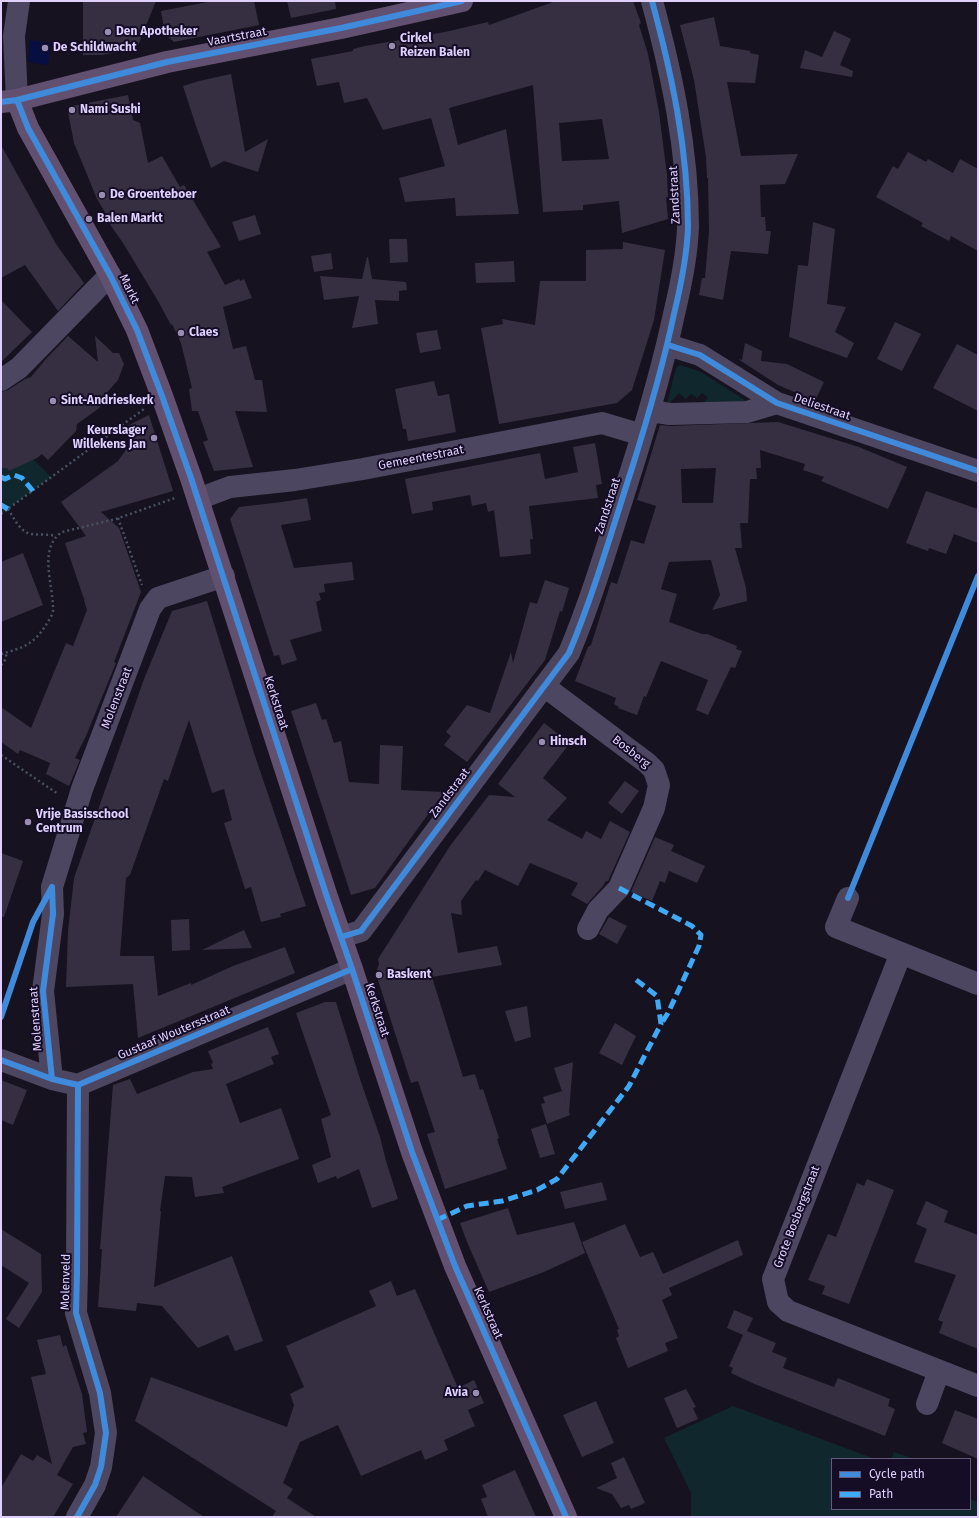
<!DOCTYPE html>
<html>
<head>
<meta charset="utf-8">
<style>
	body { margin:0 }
	#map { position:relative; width:979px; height:1518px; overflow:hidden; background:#16121f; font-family:"Fira Sans",sans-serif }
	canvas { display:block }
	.frame { position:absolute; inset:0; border:2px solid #dfd0ff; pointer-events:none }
	.legend { position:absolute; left:831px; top:1458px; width:140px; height:52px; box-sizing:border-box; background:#150c25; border:1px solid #665a7c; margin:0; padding:5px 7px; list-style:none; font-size:12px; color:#dfd0ff }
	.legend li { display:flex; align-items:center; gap:8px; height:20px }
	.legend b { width:20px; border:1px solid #665a7c }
</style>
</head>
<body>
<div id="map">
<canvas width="979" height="1518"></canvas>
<div class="frame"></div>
<ul class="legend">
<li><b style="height:5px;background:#408adc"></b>Cycle path</li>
<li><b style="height:5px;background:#3fa9f5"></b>Path</li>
</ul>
</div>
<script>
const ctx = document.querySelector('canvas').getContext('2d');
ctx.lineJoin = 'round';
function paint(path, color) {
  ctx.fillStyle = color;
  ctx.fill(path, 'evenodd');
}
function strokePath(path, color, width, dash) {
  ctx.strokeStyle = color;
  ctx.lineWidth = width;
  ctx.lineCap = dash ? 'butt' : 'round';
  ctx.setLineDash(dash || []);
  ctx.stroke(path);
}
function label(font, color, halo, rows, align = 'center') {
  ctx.font = font + ' "Fira Sans",sans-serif';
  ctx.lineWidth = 4;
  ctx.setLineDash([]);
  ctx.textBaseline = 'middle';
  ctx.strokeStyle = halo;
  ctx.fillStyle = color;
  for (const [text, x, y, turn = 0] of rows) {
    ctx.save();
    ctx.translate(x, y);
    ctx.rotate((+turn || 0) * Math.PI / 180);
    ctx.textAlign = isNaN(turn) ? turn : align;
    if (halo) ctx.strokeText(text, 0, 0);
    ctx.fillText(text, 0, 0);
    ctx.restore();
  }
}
paint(new Path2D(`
	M680 365 701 372 748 402H704L708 398 702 393 697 398 691 394 686 399 679 393 666 407 676 368Z
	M25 451 51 477 1 514V468H7L9 471 12 470Z
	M733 1406 875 1459H832V1509H970V1499L978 1502V1517H691V1493L664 1438Z
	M894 1452 914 1459H891Z`), '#0f272d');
paint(new Path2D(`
	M30 40 51 43 48 65 28 62Z`), '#070f42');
paint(new Path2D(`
	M83 1H156L137 48 102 55H83Z
	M213 1H254L259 25 174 42 165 34 161 11Z
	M287 1H335L336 9 291 18Z
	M556 1H633L641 23 639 25 648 54 659 112 667 175 668 197H666L668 219 622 233 619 201 583 205V210L543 212 533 85 449 108 458 145 506 129 519 214 456 216 455 198 405 202 399 178 445 166 431 118 383 130 367 98 344 103 339 82 317 86 311 59 353 51V49L365 46 445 32 488 22 489 25ZM602 119 609 159 562 161 559 123Z
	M714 17 720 46 750 51V53L759 55 755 83 727 82 741 156 798 154 785 184 760 185 761 217H765L766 231H771L768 254 731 251 723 300 699 295 702 278H705L709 231 708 178H707L706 157 694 80 680 25Z
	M834 31 851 39 840 65 853 71 852 77 800 68 805 50 822 57Z
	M231 74 245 152 268 139 258 172 224 161 211 168 196 126 183 86 199 81Z
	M128 95 133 120 140 123 148 163 162 156 180 187 184 185 221 247 207 252 225 285 239 279 240 281 244 279 252 298 223 307 233 349 246 346 255 380H262L267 412 235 411 253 467 214 471 203 442 208 440 198 411H192L189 389 192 388 181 343 172 324 171 325 158 301 123 243 109 223 111 222 97 199 74 143 68 112 72 106Z
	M1 145 56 244 84 283 58 311 25 265 1 278Z
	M908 152 926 162 928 159 953 173 960 159 978 169V251L951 236 949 241 921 226 923 223 876 197 893 166 898 169Z
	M255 215 261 234 239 241 232 222Z
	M813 222 835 229 827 304 846 307 835 332 854 343 847 358 789 337 798 265 808 266Z
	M389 239H407L408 262 390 263Z
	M623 242 665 250 654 320 632 390 617 403 499 424 481 328 503 324 502 319 535 325 540 281H586V250L623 249Z
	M331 253 333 269 314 272 311 256Z
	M367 257H368L372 279 406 282 407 290 399 291V301L375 300 378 324 352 328 359 296 324 300 320 276 362 279Z
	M514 261 515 282 476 283 475 263Z
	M1 300 32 332 1 362Z
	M895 322 921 334 902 371 877 359Z
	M437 330 441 349 420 353 416 333Z
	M68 336 98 362 95 336 113 353H119L124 364 118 380 104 396 108 399 98 409 77 424 76 431 48 460 42 454 37 458 9 471 7 468H1V392L8 390 25 379 31 377 45 360Z
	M745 343 762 351 761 361 787 364 824 382 815 401 778 385 738 359 742 360Z
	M957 344 978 355V411L933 388Z
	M434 381 438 396 449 394 456 432 408 441 406 429H403L395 389Z
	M149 415 173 491 101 512 119 528 141 592 114 662 116 663 86 736 75 758 80 760 69 786 46 774 50 763 20 750 18 754 1 742V707L31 728 66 643 73 646 87 610 84 600 86 596 84 599 65 543 86 536 61 502 118 461 133 440 125 427Z
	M778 422 859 447 907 467 888 509 821 481 824 477 803 470 805 464 760 450 761 468H756L757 479H750L748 523H740L742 548H735L746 588 747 601 712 610 720 595 711 560 669 562 661 589 677 594 669 622 702 634H707L737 646 736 649 742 651 735 668 731 667 708 715 696 710 708 680 661 661 646 697 644 696 637 715 618 708 619 707 614 704 616 698 575 681 588 647 591 645 611 582 617 584 631 540 644 544 656 506 637 500 660 425 670 426ZM716 468 713 503H682L681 469Z
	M595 443 602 484 596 485 598 498 529 506 533 539H530L531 554 500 557 494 510 488 512 486 503 472 506 470 495 432 502 433 510 412 514 405 479 540 453 545 479 578 472 573 447Z
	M926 491 978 509V543L954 534 946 554 929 548 928 551 906 543Z
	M307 498 311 520 281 525 294 568 352 562 354 580 324 584 325 592 319 593 321 600 316 602 322 631 290 640 297 660 282 665 279 655 274 656 230 519 239 507 282 502Z
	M23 553 43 605 1 622V562Z
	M545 580 569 588 562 612 560 611 545 660 467 762 444 745 451 736 446 732 467 705 490 713 511 652 513 663 530 602 537 604Z
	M207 601 254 753 306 906 280 914 281 917 261 922 251 887 245 889 224 823 232 820 224 789 212 793 189 720 168 781 164 779 130 875 126 878 120 956H154L158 996 191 983V985L233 966 285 947 295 973 138 1038 133 984 66 987 68 931 74 878 144 679 172 611Z
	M316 703 322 720 326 719 334 743 341 741 349 782 379 784 380 745 403 746 401 790 444 792 375 888 351 895 291 711Z
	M544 723 570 743 543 778 567 798 547 820 582 839 586 831 601 839 610 821 630 832 608 881H606L603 886 587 904 571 895 578 883 530 863 518 886 485 870 478 881 476 880 461 901 462 915 451 913 458 953 497 946 502 965 432 977 463 1077 475 1074 480 1090 483 1089 499 1138 497 1139 507 1169 445 1189 427 1134 435 1132 418 1081 411 1083 376 974 379 964 378 959 450 846 489 795 515 797 498 784Z
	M625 781 639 791 622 814 608 803Z
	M655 837 674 845 671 851 705 866 697 883 669 871 665 883 660 881 652 901 631 892Z
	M1 853 23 861 4 917H1Z
	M609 917 627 926 617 944 599 934Z
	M189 919 190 950 172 951 171 920Z
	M244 930 252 948 202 950 237 933Z
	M325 1002H336L361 1082 380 1137 386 1161 398 1199 372 1208 359 1169 337 1179 336 1176 318 1183 312 1165 331 1157 321 1119 331 1115 296 1013Z
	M527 1006 531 1037 515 1042 505 1011Z
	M615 1023 636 1036 622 1065 599 1053Z
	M268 1027 279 1054 271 1057 274 1064 226 1084 240 1123 281 1108 299 1159 222 1187 224 1193 195 1197 192 1177 165 1176 160 1211H161L154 1287 232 1256 263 1341 235 1351 228 1335 198 1348 162 1306 137 1303 136 1311 98 1307 102 1249H100L113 1085 130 1079 137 1094 193 1072 213 1069 211 1064 213 1063 208 1051Z
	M573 1062 569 1112 554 1068Z
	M1 1080 27 1090 13 1125 1 1120Z
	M562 1091 570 1115 547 1124 541 1104 545 1103 543 1097Z
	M546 1124 555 1154 540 1158 531 1129Z
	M867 1179 894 1190 849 1304 822 1294 825 1286 808 1280 828 1234 836 1237 857 1183 864 1186Z
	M602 1182 607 1200 565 1209 560 1192Z
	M926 1201 948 1211 944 1222 978 1235V1349L939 1333 943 1322 938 1320 956 1275 914 1262 927 1229 916 1224Z
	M508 1208 517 1235 574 1222 585 1253 544 1272 489 1292 467 1242 460 1223Z
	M625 1224 640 1257 653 1252 663 1274 738 1240 743 1255 669 1288 672 1295 662 1300 678 1338 665 1343 668 1351 628 1368 616 1338 619 1336 617 1330 619 1329 582 1242Z
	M1 1229 41 1254 42 1292 19 1328 6 1319 29 1283 1 1265Z
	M391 1281 397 1296 415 1289 458 1388 474 1380 484 1403 468 1410 475 1426 444 1440 448 1450 425 1460 421 1450 361 1476 338 1425 300 1442 283 1483 293 1489 287 1498 316 1517H272L276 1511 135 1421 151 1377 287 1427 294 1405 290 1394 304 1387 286 1346 376 1306 369 1291Z
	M734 1310 753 1318 747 1331 776 1343 772 1352 787 1358 783 1368 834 1387 838 1378 890 1399 888 1406 895 1409 885 1436 752 1383 731 1373 733 1368 729 1366 743 1335 727 1328Z
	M60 1335 63 1347 66 1345 82 1394 87 1432 83 1433 86 1444 73 1447 57 1475 73 1484 53 1517H1V1488L21 1454 33 1461 37 1455 52 1464 31 1377 46 1374 37 1340Z
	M686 1389 696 1407 693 1408 698 1419 677 1428 664 1398Z
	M596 1401 614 1443 582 1457 563 1415Z
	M955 1410 978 1419V1459L942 1443Z
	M624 1457 645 1503 631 1509 629 1505 621 1508 612 1494 596 1488 617 1478 611 1463Z
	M515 1470 536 1517H488L481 1499 487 1497 482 1485Z
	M143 1476 204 1517H116Z`), '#362f42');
strokePath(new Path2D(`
	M8 509C14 518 20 532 31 534 39 535 48 534 56 536
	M1 514 144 409
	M118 518 142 585
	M1 654C23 648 34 644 46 625 49 620 54 613 53 608 53 584 38 548 62 532L116 519 175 498
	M1 665 5 660 7 652
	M1 755 58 794`), '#475163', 2.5, [2, 3]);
strokePath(new Path2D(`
	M17 100 14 36 19 1
	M668 345 700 355 777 403 978 471
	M1 380 19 368 110 275
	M650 411 670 414 747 412 777 403
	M198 499 230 487 295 480 363 469 602 423 642 435
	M544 686 647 763 654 770 659 785 654 808 619 888 598 910 588 929
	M848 898 836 927 978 984
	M341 937 361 931 569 653C594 593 612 530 632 468 648 417 663 366 674 314 681 285 687 257 688 227 688 150 672 75 652 1
	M901 953 773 1279 778 1302 788 1311 978 1386
	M1 1060 52 1079 78 1085 352 969
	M52 1079 43 991 53 914 52 887 82 789 150 609 158 598 224 576
	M927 1404 939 1371
	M77 1517 95 1485 101 1467 106 1433 100 1393 76 1313 77 1273 78 1085`), '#4c4660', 22);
strokePath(new Path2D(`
	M17 100 28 128 110 275 137 330 162 396 191 478 326 894 352 969 412 1152 455 1266 566 1517
	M1 102 17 100 167 62 341 28 462 1`), '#625071', 22);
strokePath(new Path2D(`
	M1 477 5 479 14 475 22 478 33 491
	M1 505 8 509
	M619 888 692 926 701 935 699 946 668 1013 661 1024
	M437 1220 467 1206 502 1201 537 1190 557 1179 629 1086 661 1024 657 996 635 979`), '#3fa9f5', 5, [10, 5]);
strokePath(new Path2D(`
	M17 100 28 128 110 275 137 330 162 396 191 478 326 894 352 969 412 1152 455 1266 566 1517
	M1 102 17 100 167 62 341 28 462 1
	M668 345 700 355 777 403 978 471
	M848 898 978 576
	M341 937 361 931 569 653C594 593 612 530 632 468 648 417 663 366 674 314 681 285 687 257 688 227 688 150 672 75 652 1
	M1 1017 33 922 52 887
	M1 1060 52 1079 78 1085 352 969
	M52 1079 43 991 53 914 52 887
	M77 1517 95 1485 101 1467 106 1433 100 1393 76 1313 77 1273 78 1085`), '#408adc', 6);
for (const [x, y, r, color] of [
	[108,32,4,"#998eb1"],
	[392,46,4,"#998eb1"],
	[45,48,4,"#998eb1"],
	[72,110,4,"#998eb1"],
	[102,195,4,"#998eb1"],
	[89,219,4,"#998eb1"],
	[181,333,4,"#998eb1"],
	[53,401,4,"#998eb1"],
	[154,438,4,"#998eb1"],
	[542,742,4,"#998eb1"],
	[28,822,4,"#998eb1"],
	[379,975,4,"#998eb1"],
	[476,1393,4,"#998eb1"]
]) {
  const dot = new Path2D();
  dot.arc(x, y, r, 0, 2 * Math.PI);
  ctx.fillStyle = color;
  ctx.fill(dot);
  strokePath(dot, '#150c25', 1.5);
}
label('bold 12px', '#dfd0ff', '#150c25', [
	["Den Apotheker",116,32],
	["Cirkel",400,39],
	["Reizen Balen",400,53],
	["De Schildwacht",53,48],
	["Nami Sushi",80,110],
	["De Groenteboer",110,195],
	["Balen Markt",97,219],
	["Claes",189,333],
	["Sint-Andrieskerk",61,401],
	["Keurslager",146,431,"right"],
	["Willekens Jan",146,445,"right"],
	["Hinsch",550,742],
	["Vrije Basisschool",36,815],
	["Centrum",36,829],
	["Baskent",387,975],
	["Avia",468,1393,"right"]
], 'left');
label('12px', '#dfd0ff', '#150c25', [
	["Vaartstraat",237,37,-11],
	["Zandstraat",675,195,-93],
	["Markt",129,289,64],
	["Deliestraat",822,407,19],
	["Gemeentestraat",421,458,-11],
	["Zandstraat",608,506,-72],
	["Molenstraat",117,698,-69],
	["Kerkstraat",276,703,72],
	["Bosberg",631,752,38],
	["Zandstraat",450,793,-53],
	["Kerkstraat",377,1010,72],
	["Molenstraat",36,1019,-94],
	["Gustaaf Woutersstraat",174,1033,-23],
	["Grote Bosbergstraat",797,1217,-69],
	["Molenveld",66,1282,-89],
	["Kerkstraat",488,1313,66]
]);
</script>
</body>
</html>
